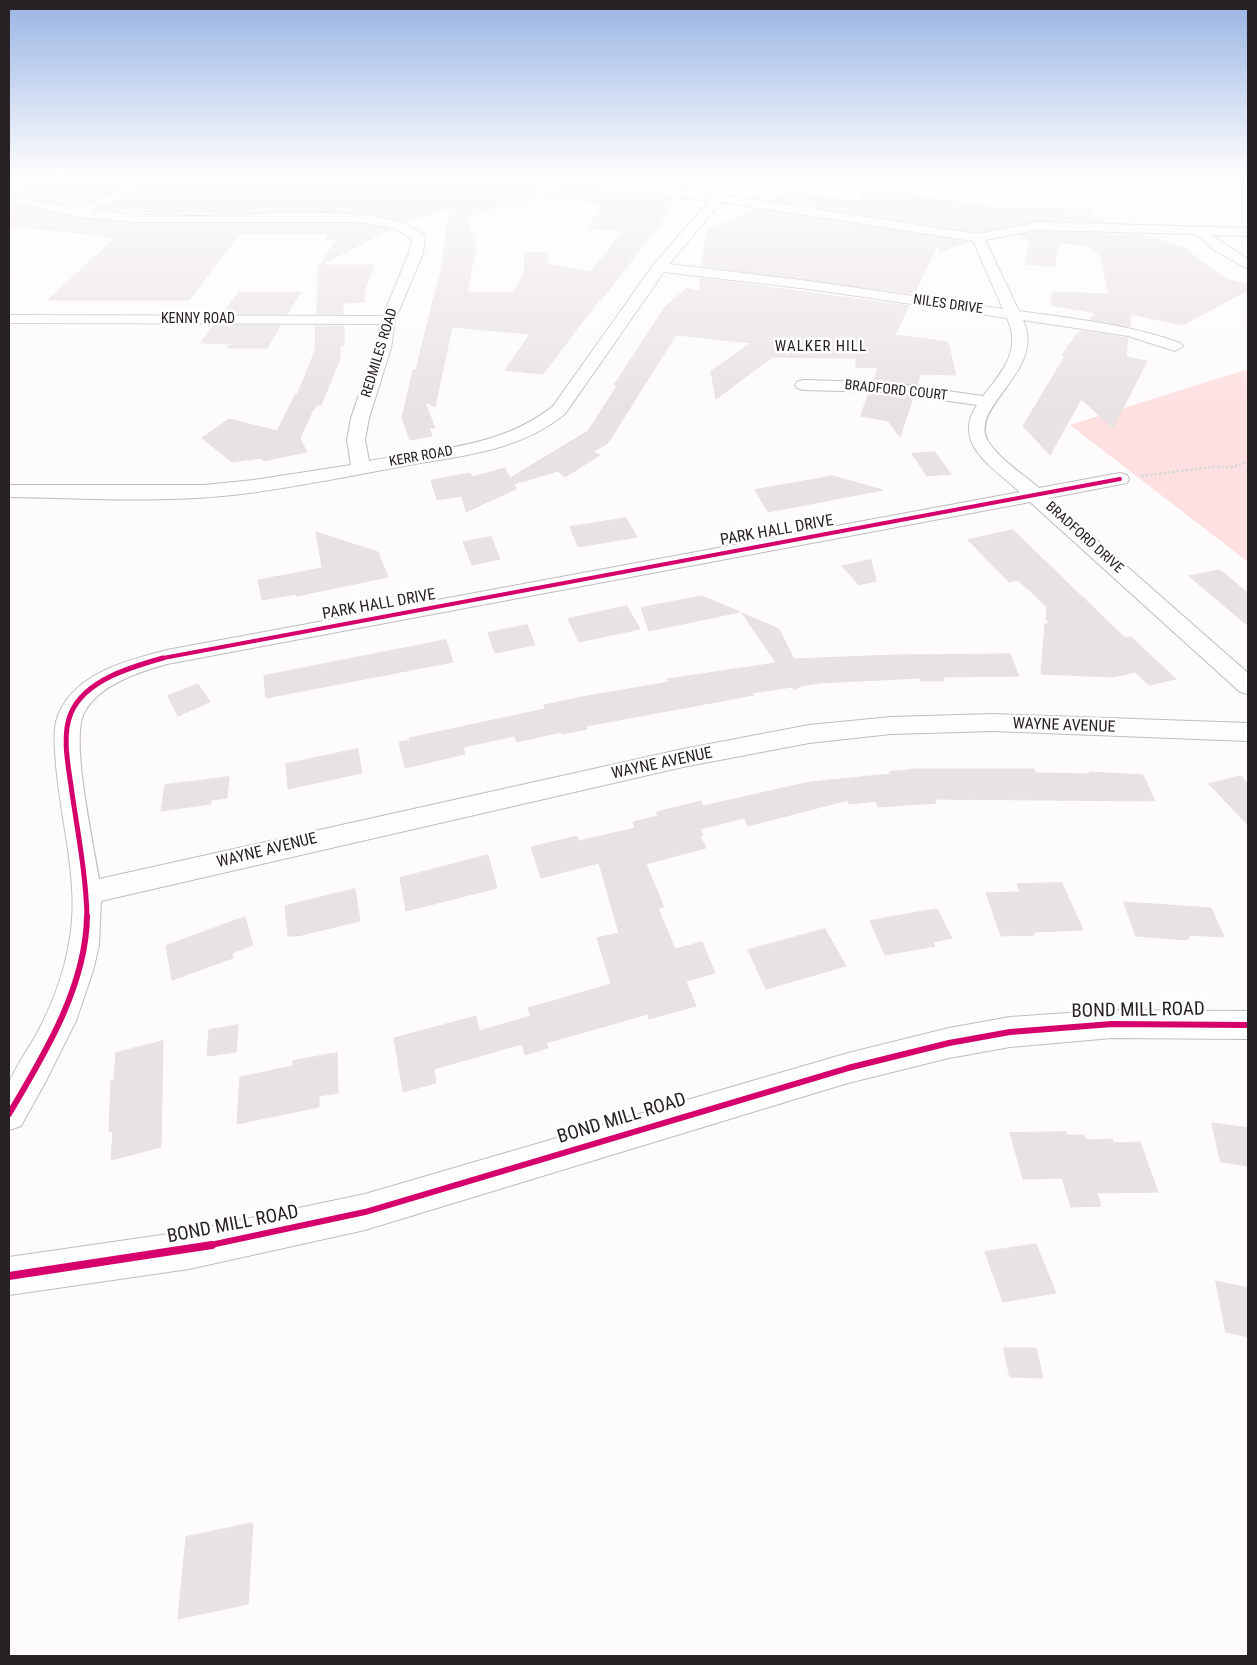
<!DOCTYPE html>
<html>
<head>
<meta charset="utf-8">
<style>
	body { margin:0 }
	#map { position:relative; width:1257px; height:1665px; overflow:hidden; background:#fdfbfc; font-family:"Roboto Condensed",sans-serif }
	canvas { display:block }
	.frame { position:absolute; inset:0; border:10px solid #282126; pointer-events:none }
</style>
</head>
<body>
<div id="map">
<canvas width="1257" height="1665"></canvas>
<div class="frame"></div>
</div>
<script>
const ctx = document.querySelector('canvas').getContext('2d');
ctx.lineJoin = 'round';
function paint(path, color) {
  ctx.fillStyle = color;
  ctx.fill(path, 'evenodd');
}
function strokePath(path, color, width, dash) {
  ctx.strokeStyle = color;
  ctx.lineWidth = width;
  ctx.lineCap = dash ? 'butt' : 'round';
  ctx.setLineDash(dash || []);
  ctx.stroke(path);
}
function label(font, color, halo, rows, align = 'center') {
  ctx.font = font + ' "Roboto Condensed",sans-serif';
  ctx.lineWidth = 5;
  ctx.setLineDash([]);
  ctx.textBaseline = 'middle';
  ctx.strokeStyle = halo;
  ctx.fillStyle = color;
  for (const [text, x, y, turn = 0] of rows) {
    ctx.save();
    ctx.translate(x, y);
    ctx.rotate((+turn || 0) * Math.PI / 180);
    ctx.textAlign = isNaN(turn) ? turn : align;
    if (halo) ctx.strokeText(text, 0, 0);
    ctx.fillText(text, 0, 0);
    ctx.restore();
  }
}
paint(new Path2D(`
	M1248 369V562L1070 425Z`), '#fee0e1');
const building = new Path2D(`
	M66 173H139L124 185 77 207 9 192Z
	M156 173H424L547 188 518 207 505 205 463 218 467 221 476 247 467 292H514L524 273 525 253H549L546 264 591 272 623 231 589 228 603 204 542 196 559 185 672 199 670 200V211L601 300H599L543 374 505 370 530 334 452 327 435 407 425 402 435 428H429L432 436 410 440 402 418 413 370H416L442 265 450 208 424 218 418 216 405 222 380 216 350 212 283 211 186 214 99 210 134 193Z
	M577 173H633L694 180 684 188 573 176Z
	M862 187 901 189 897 193 1001 208 1092 210 1091 217 1107 222 1037 220 978 232 770 200 787 192 860 201Z
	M9 203 78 219 134 224H357L391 229 320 265 337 239 326 240 328 234H240L189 300H48L116 237 9 226Z
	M753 209 969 242 939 252 938 244 914 294 702 266 706 232Z
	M1037 232 1144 235 1184 248 1226 279 1248 285V290L1183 325 1131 314 1130 327 1090 319 1096 313 1051 305 1052 292 1109 294 1100 255 1088 245 1059 243 1054 267 1025 264 1030 241 1019 235Z
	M319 265H374L364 291 365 302 343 303V314H317Z
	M701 278 909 306 895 335 948 342 956 375 921 374 917 385 874 380 878 368 856 367V358L772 357 716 399 711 371 751 343 676 335 608 443 593 452 600 455 565 477 558 471 514 484 516 489 466 512 462 496 437 500 431 480 470 473 472 477 505 468 510 478 588 431 617 386 614 385 665 307 687 288 699 291Z
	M239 292H301L287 314H223Z
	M214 325 280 326 267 348H227L230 344 201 343Z
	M316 326H344V345L340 346V359L321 405H317L312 412 300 439 307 452 263 461 261 458 232 462 202 438 229 419 277 431 295 395H297L315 351Z
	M1080 331 1128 338 1126 357 1147 361 1113 428 1081 399 1050 455 1023 426 1065 356 1062 355 1068 347H1067Z
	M869 394 913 398 900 437 888 421 861 416Z
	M935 452 951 474 927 476 912 454Z
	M833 476 883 490 768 512 755 490Z
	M626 518 637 537 578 547 570 527Z
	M1013 530 1125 638 1131 637 1176 679 1149 685 1135 672 1114 677 1041 674 1045 624H1050L1046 619 1047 607 1018 580 1009 582 968 540Z
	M316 532 378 552 388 577 297 596V594L262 600 258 580 322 568Z
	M491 537 500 559 472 565 463 542Z
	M871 560 876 581 859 585 842 566Z
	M1220 570 1248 593V626L1189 576Z
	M702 596 740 612 649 631 641 608Z
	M627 606 640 629 579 642 568 619Z
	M742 613 779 629 794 659 893 655 1010 654 1019 676 943 677 944 681H921L920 678 820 683 801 686 794 690 792 687 752 693 754 695 586 726 587 729 562 734 561 732 517 742 515 736 463 747 465 754 405 768 399 742 410 740 409 738 545 709 544 705 587 696 669 682 667 679 776 663Z
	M527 625 535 645 495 653 488 633Z
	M446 640 453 662 266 698 264 676Z
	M198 684 210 702 178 716 168 696Z
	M358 749 362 773 288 789 286 764Z
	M916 769H1034L1036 773 1090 774 1089 772 1143 775 1155 801 934 799 936 803 878 807 876 801 849 804 848 800 748 826 744 818 700 829 703 835 700 836 706 848 646 864 664 907 658 908 675 949 702 942 715 973 686 981 696 1006 649 1019 648 1014 546 1043 548 1048 525 1055 522 1044 434 1069 436 1083 403 1092 394 1038 476 1016 479 1031 531 1016 528 1008 611 984 597 938 619 933 599 863 541 878 531 847 577 836 579 841 635 828 633 822 658 816 656 812 701 801 703 806 810 782 891 774 890 772Z
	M1241 776 1248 784V825L1209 784Z
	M229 777 227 798 211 800V804L161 811 165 785Z
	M488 855 497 888 406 911 400 878Z
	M1062 883 1083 930 1033 932 1035 935 1001 936 986 893 1020 892 1017 884Z
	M355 889 360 921 298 936H288L285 906Z
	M1124 902 1211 908 1224 937 1188 935 1189 938 1185 940 1136 936Z
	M937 909 952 938 933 942 935 946 885 955 870 921Z
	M245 917 253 945 232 953 233 958 172 980 166 946Z
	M825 929 846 966 766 989 748 950Z
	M238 1025 236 1052 207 1056 209 1030Z
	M163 1041 161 1147 111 1160 113 1131 109 1132 111 1081 114 1080 116 1053Z
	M337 1053 338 1093 319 1096V1107L237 1124 240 1077 293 1066V1061Z
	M1212 1123 1248 1128V1166L1221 1162Z
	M1066 1132 1067 1135H1084L1086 1140 1112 1139 1114 1143 1140 1142 1158 1192 1097 1193 1101 1206 1071 1207 1062 1178 1023 1179 1010 1133Z
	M1036 1244 1056 1293 1003 1302 985 1252Z
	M1216 1281 1248 1288V1337L1226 1332Z
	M1004 1348H1036L1043 1378 1010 1377Z
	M253 1523 248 1604 178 1619 186 1537Z`);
paint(building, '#e9e2e4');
strokePath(building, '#e6e1e3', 1);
const minor = new Path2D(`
	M142 173H154L133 191 92 211C127 215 163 216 199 216 252 216 385 201 424 235L425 238 423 253 395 320 391 348 369 418 365 440 369 461C433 449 501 448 553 406L654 264 709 201 498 176 493 173H529L718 194 978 234 1037 222 1248 228V236L1212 235 1248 259V269L1214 250 1196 234 1037 230 985 240 1019 311C1074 319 1128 324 1180 343L1183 346 1175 351 1128 336 1023 320C1047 371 968 406 988 441 999 459 1023 474 1039 488L1120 473 1127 475 1129 479 1127 483 1049 498 1248 673V694L1240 692 1030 502 167 664C139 672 98 685 84 713 70 740 94 845 99 879L683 749 809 725 891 717 993 714 1248 723V741L993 731 891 734 809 743 683 767 101 901 99 945 93 971 76 1021 47 1079 21 1126 9 1130C9 1116 7 1099 9 1085 10 1075 30 1046 36 1035 55 1000 69 960 72 920 76 872 60 814 56 765 55 748 52 728 59 713 77 672 129 660 167 650L1020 492C994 468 951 444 977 405L884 392 803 390 797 388 795 385 797 382 803 380 884 382 983 396C1002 372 1022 350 1007 318L809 289 664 272 565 414C519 451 465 455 409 465 350 476 292 488 233 495 159 503 83 498 9 497V485H204L254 480 351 465 347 440 351 418 375 348 380 324 9 323V315L383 316 409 253 412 239 394 228 357 222H134L78 217 9 201V194L77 209 125 187ZM721 202 973 241 1003 309 809 281 669 264Z
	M1112 1010 1248 1011V1039L1112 1038 1010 1047 949 1058 848 1083 365 1230 189 1269 9 1295V1257L189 1231 365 1194 848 1053 949 1028 1010 1017Z`);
const highway = new Path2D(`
	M983 173 1248 175V181L1077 180 988 176Z`);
strokePath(minor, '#c0bcbf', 2);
strokePath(highway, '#c0bcbf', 2);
strokePath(new Path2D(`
	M1141 476 1212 467H1233L1248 461`), '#d7d6d7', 2.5, [2.5, 2]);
paint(minor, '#fffeff');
paint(highway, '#fffeff');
strokePath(new Path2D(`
	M158 659 1120 479`), '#d6006c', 4);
strokePath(new Path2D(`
	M87 917C86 875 78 834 72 793 69 769 61 736 71 713 85 680 131 667 163 658`), '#d6006c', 5);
strokePath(new Path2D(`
	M9 1114C44 1055 86 987 87 916
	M206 1246 365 1212 848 1068 949 1043 1010 1032 1112 1024 1248 1025`), '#d6006c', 6);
strokePath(new Path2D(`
	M9 1276 212 1245`), '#d6006c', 8);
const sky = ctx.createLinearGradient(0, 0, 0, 406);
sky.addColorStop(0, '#98b4e3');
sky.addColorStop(0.43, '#fefdfe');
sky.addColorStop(1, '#fefdfe00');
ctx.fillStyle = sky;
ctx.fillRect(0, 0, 1257, 406);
label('14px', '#282126', '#fff', [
	["NILES DRIVE",948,305,8],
	["KENNY ROAD",198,319],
	["REDMILES ROAD",380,353,-73],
	["BRADFORD COURT",896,391,6],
	["KERR ROAD",421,457,-10],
	["BRADFORD DRIVE",1084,538,42]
]);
ctx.letterSpacing = '1px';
label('15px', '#282126', '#fff', [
	["WALKER HILL",821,347]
]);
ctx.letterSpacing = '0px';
label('16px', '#282126', '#fff', [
	["PARK HALL DRIVE",777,531,-10],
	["PARK HALL DRIVE",379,605,-10],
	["WAYNE AVENUE",1064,726,2],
	["WAYNE AVENUE",662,764,-12],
	["WAYNE AVENUE",267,851,-14]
]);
label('19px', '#282126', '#fff', [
	["BOND MILL ROAD",1138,1011,-1],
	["BOND MILL ROAD",622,1119,-17],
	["BOND MILL ROAD",233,1225,-11]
]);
</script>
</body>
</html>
